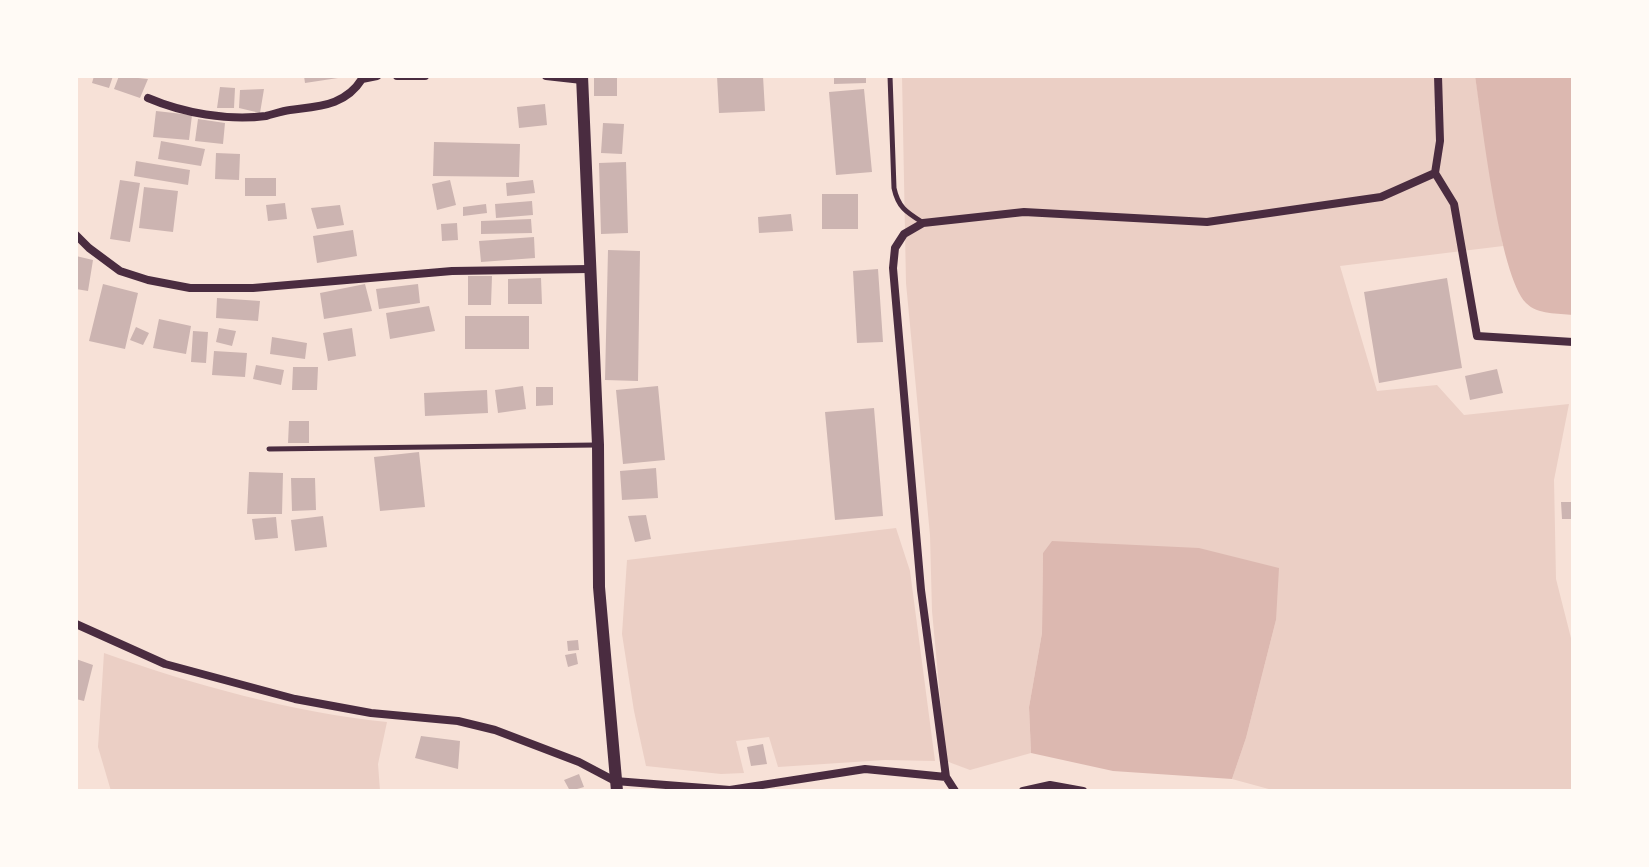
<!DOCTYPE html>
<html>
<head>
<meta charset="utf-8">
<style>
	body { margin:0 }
	#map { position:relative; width:1649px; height:867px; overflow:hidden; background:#f7e1d7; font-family:"Nunito Sans",sans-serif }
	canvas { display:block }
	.frame { position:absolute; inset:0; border:78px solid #fffaf5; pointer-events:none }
</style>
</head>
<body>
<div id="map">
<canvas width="1649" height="867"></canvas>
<div class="frame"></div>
</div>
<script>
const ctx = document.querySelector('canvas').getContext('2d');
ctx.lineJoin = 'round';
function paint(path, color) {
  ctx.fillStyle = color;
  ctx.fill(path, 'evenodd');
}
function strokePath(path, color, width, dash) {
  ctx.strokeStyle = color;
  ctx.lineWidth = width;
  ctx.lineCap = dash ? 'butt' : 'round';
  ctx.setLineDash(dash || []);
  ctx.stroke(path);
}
paint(new Path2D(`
	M902 76H1475L1503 246 1340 266 1377 391 1437 385 1464 415 1569 404 1554 480 1556 579 1573 646V791H1276L1232 779 1246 738 1276 620 1137 546 1091 543 1043 553 1042 633 1029 707 1031 753 970 770 946 761 932 611 930 535 906 283Z
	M896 528 910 571 935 761 885 760 778 767 769 737 736 741 744 773 721 774 646 766 634 711 622 634 627 560Z
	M104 653C195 685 290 712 387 722L378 764 380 791H111L98 747Z`), '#ebcfc5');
paint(new Path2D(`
	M1475 76H1573V315C1558 313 1538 315 1526 303 1499 275 1482 121 1475 76Z
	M1052 541 1199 548 1279 568 1276 620 1246 738 1232 779 1113 771 1031 753 1029 707 1042 633 1043 553Z`), '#dcb8b0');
paint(new Path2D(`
	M94 76H113L109 88 92 83Z
	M119 76 148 79 140 98 114 89Z
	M304 76H338V78L305 83Z
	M594 76H617V96H594Z
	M717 76H763L765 111 719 113Z
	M834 76H866V83L834 84Z
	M220 87 235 88 234 108H217Z
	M264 89 260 113 239 108 240 90Z
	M864 89 872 172 836 175 829 92Z
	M545 104 547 125 519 128 517 107Z
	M156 111 192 115 189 140 153 137Z
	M198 119 225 123 223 144 195 141Z
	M603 123 624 124 622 154 601 153Z
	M161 141 205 149 201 166 158 159Z
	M434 142 520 144 519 177 433 176Z
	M216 153 240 154 239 180 215 179Z
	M136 161 190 170 188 185 134 176Z
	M626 162 628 233 601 234 599 163Z
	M245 178H276V196H245Z
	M120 180 140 183 130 242 110 239Z
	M450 180 456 205 437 210 432 184Z
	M533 180 535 193 507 196 506 183Z
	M144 187 178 191 173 232 139 228Z
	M822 194H858V229H822Z
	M532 201 533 215 496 218 495 204Z
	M285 203 287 219 268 221 266 205Z
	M486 204 487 213 463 216V207Z
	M340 205 344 225 317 229 311 208Z
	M791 214 793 231 759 233 758 217Z
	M531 219 532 233 481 234V221Z
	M457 223 458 240 442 241 441 224Z
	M353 230 357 256 317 263 313 236Z
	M534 237 535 258 481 262 479 241Z
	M608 250 640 251 638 381 605 380Z
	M76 256 93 260 88 291 76 289Z
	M878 269 883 342 857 343 853 271Z
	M468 276H492L491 305H468Z
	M541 278 542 304H508V279Z
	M1447 278 1462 368 1379 383 1364 292Z
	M103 284 138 293 125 349 89 341Z
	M365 284 372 311 324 319 320 293Z
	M418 284 420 303 379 309 376 289Z
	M217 298 260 301 258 321 216 318Z
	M429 306 435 331 390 339 386 313Z
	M465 316H529V349H465Z
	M159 319 191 326 186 354 153 348Z
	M136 327 149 333 143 345 130 340Z
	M219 328 236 331 232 346 216 342Z
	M352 328 356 356 328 361 323 333Z
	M193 331 208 332 206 363 191 362Z
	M272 337 307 343 305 359 270 354Z
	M214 351 247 353 245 377 212 375Z
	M256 365 284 370 281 385 253 379Z
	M293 367H318L317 390H292Z
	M1497 369 1503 393 1470 400 1465 376Z
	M523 386 526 409 498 413 495 390Z
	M658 386 665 460 623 464 616 390Z
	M536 387H553V405L536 406Z
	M487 390 488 413 425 416 424 393Z
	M874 408 883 516 835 520 825 412Z
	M289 421H309V443H288Z
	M419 452 425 507 380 511 374 457Z
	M656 468 658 498 622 500 620 471Z
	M249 472 283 473 282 514H247Z
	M291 478H315L316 510 292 511Z
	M1561 502H1573V519H1562Z
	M646 515 651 539 635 542 628 516Z
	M323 516 327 547 295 551 291 520Z
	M276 517 278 538 255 540 252 519Z
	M578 640 579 650 568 651 567 641Z
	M576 653 578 664 568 667 565 655Z
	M76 659 93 665 84 701 76 699Z
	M421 736 460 741 458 769 415 758Z
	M763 744 767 764 751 766 747 747Z
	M579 774 584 787 570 791 564 780Z`), '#ccb4b1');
strokePath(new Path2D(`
	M890 76 894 188C898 207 906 212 922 222
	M269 449 596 445`), '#4a2c40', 5);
strokePath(new Path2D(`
	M397 76H425
	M546 76 582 80
	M148 98C183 113 228 121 266 116 274 114 282 111 290 110 319 106 345 106 362 79L377 76
	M1435 173 1454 204 1477 336 1573 342
	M76 235 89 248 120 271 148 280 190 288H253L452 271 589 269
	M76 624 165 664 295 699 371 713 458 721 495 730 579 762 615 781 730 790 865 769 946 777 955 791
	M946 777 921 590 893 268 895 248 904 234 923 223 1024 212 1207 222 1381 197 1435 173 1440 141 1438 76
	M1023 791 1050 785 1083 791`), '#4a2c40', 8);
strokePath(new Path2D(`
	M582 76 598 445 599 587 617 791`), '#4a2c40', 12);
</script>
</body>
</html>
